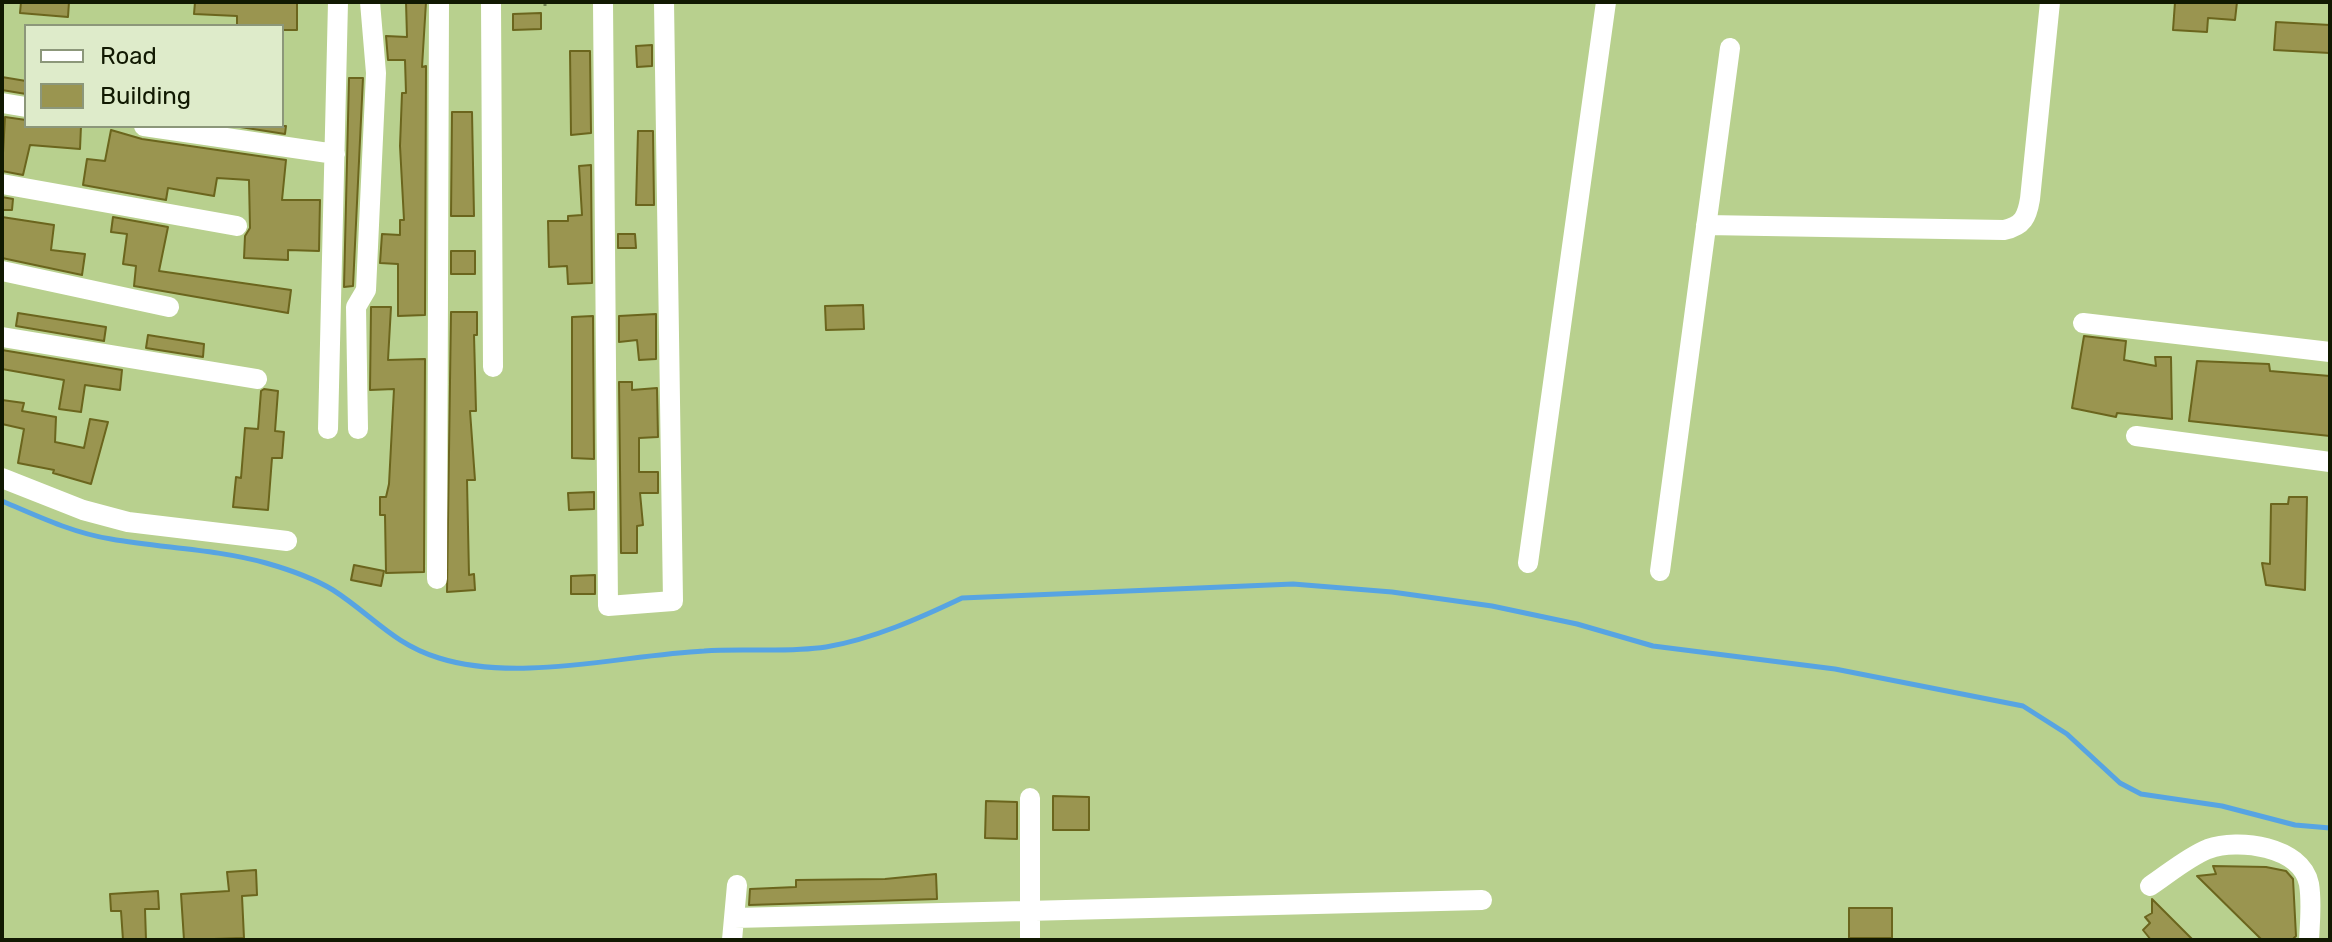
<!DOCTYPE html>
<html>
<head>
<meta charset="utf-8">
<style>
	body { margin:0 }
	#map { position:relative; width:2332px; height:942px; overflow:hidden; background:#b8d08e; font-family:Rubik,sans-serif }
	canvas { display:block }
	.frame { position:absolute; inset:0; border:4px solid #111902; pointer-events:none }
	.legend { position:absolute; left:24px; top:24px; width:260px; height:104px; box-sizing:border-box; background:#deebca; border:2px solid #8c977a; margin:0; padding:10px 14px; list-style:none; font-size:24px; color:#111902 }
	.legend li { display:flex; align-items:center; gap:16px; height:40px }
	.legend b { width:40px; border:2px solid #8c977a }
</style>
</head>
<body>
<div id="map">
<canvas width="2332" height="942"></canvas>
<div class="frame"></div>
<ul class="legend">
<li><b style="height:10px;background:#fff"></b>Road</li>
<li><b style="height:22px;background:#9a9550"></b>Building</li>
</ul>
</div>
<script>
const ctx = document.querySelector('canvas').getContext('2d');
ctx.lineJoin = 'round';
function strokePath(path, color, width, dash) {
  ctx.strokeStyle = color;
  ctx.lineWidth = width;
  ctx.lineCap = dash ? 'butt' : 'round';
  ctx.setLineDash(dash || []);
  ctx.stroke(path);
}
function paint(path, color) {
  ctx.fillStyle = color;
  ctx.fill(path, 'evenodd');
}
strokePath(new Path2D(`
	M2 501C37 516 73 533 111 539 162 548 215 549 266 563 287 569 315 579 333 590 372 615 393 644 439 658 518 683 623 655 704 651 744 648 786 653 826 647 873 639 920 618 962 598L1293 584 1392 592 1492 606 1577 624 1653 646 1835 669 2023 706 2067 734 2120 783 2141 794 2222 806 2295 825 2330 828`), '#57a4e2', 5);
const building = new Path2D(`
	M21 2H69L68 17 20 13Z
	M195 2 297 3V30H282V26H237V16L194 14Z
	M406 2H426L422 67 426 66 425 315 398 316V264L380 263 382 234 400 235V220H404L400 146 402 93H406L405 60H388L386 36 407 37Z
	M2175 2H2237L2235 20 2208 18 2207 32 2173 30Z
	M541 13V29L513 30V14Z
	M2276 22 2330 25V53L2274 50Z
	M652 45V66L637 67 636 46Z
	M570 51H590L591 133 571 135Z
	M2 77 26 81V94L2 90Z
	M349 78H363L353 286 344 287Z
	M452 112H472L474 216H451Z
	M5 117 26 120 25 126H81L80 149 30 145 23 175 2 171Z
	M234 126H286L285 134Z
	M111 130 142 139 286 160 282 200H320L319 251 288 250V260L244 258 245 236 250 228 249 180 217 178 214 196 168 188 166 200 83 185 87 159 105 161Z
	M638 131H653L654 205H636Z
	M591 165 592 283 568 284 567 266 549 267 548 221H568V216L582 215 579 166Z
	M2 197 13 199 12 210H2Z
	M2 217 54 225 51 250 85 254 82 275 2 258Z
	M113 217 168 227 159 271 291 290 288 313 134 286 136 266 123 264 127 234 111 232Z
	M618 234H635L636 248H618Z
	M451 251H475V274H451Z
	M863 305 864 329 826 330 825 306Z
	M371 307H391L388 360 425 359 424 572 386 573 385 515H380V497H386L389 484 394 389 370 390Z
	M451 312H477V335H474L476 411H470L475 480H467L469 575 474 574 475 590 447 592Z
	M18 313 106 327 104 341 16 326Z
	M656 314V359L639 360 637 340 619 342V316Z
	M593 316 594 459 572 458V317Z
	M148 335 204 344 203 357 146 348Z
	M2084 336 2126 341 2124 360 2156 366 2155 357H2171L2172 419 2117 413 2116 417 2072 408Z
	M2 350 122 370 120 390 85 385 81 412 59 409 64 380 2 369Z
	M2197 361 2269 364 2270 371 2330 376V436L2189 421Z
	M619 382H632V390L657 388 658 437 639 438V472H658V493H640L643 525 637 526V553H621Z
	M264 389 278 391 275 431 284 432 282 458H272L268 510 233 507 236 477 241 478 245 428 258 429 261 391Z
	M2 400 24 403 22 411 56 417 55 442 84 448 90 419 108 422 91 484 53 473 54 470 18 463 24 429 2 424Z
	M594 492V509L569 510 568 493Z
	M2289 497H2307L2305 590 2266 585 2262 563 2270 564 2271 504H2288Z
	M354 565 384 571 381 586 351 580Z
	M595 575V594H571V576Z
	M1053 796 1089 797V830H1053Z
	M986 801 1017 802V839L985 838Z
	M2213 866 2266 867 2286 871 2293 879 2296 936 2292 940H2262L2197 876 2216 874Z
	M256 870 257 895 242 896 244 938 184 940 181 894 229 891 227 872Z
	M936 874 937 899 749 905 750 889 796 887V880L885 879Z
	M158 891 159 909H145L146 940H123L121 911H111L110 894Z
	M2152 899 2193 940H2151L2143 930 2150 923 2145 917 2152 913Z
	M1849 908H1892V938H1849Z`);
paint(building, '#9a9550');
strokePath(building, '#6b651d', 2);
strokePath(new Path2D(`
	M545 2V8`), '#6f8051', 3, [4, 4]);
strokePath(new Path2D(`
	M491 2 493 367
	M603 2 608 606 673 601 664 2
	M2 103 26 107
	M144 126 335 154
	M2 184 237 226
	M1706 225 2004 230C2023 226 2027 217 2030 199L2050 2
	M2 271 169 307
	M2083 323 2330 352
	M2 337 257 379
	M328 429 338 2
	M358 429 356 307 366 290 376 73 370 2
	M2136 436 2330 462
	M2 478 83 510 128 522 287 541
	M1528 563 1606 2
	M1660 571 1730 48
	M437 579 439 2
	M1030 798V940
	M2150 886C2168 874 2188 857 2208 849 2238 838 2301 846 2309 884 2312 902 2310 922 2309 940
	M734 918 1482 900
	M732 940 737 885`), '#fff', 20);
</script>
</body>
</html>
